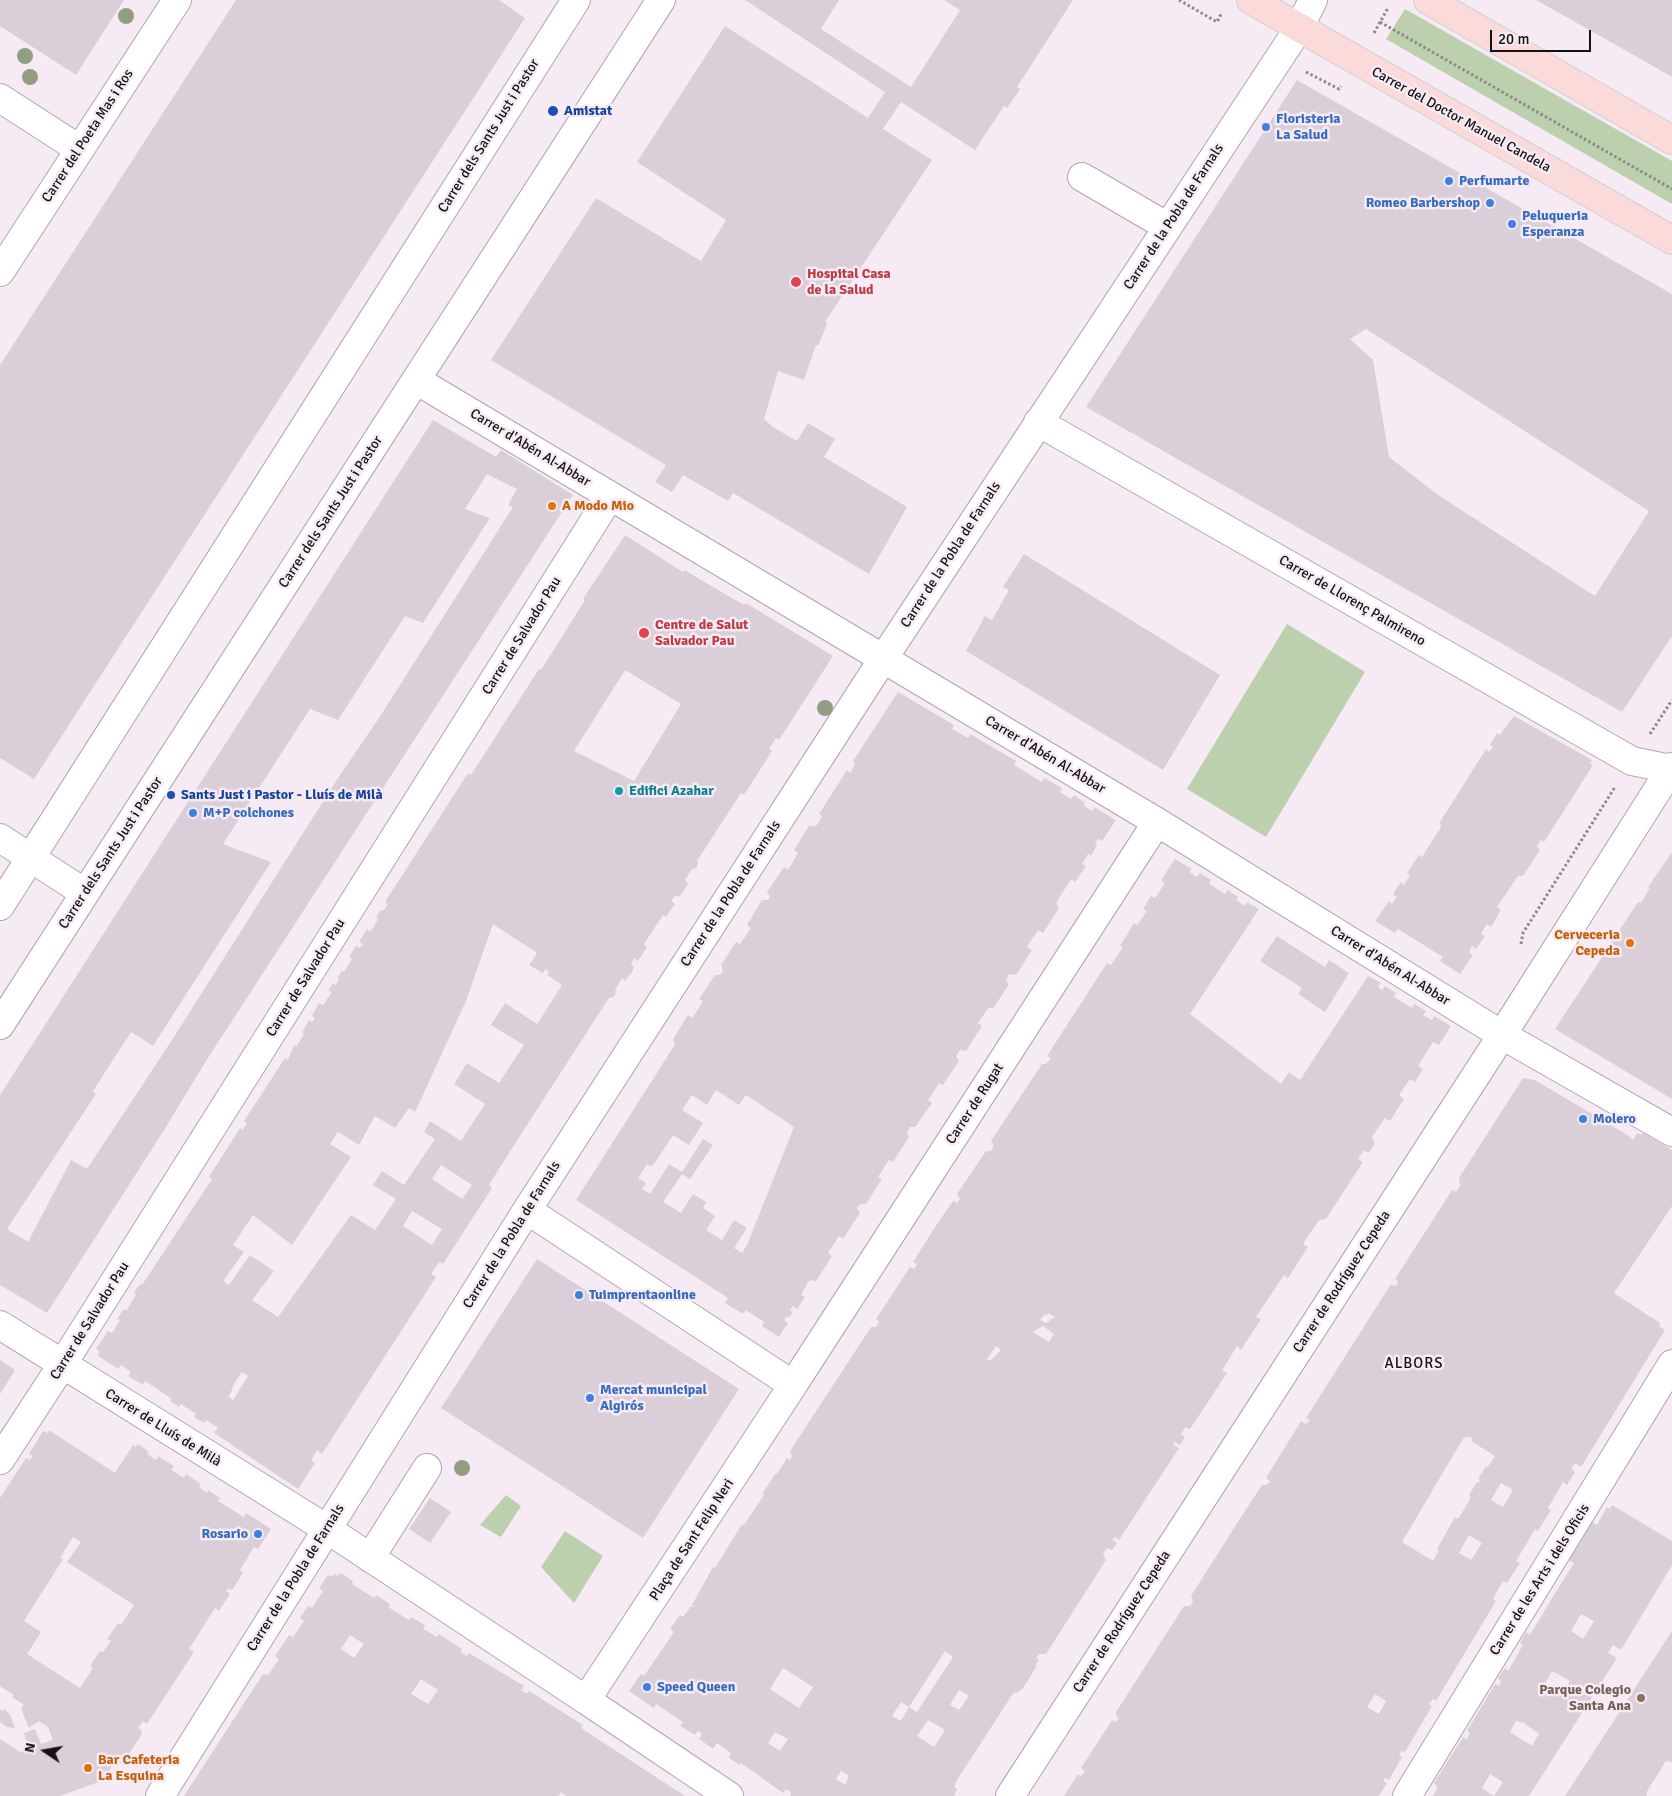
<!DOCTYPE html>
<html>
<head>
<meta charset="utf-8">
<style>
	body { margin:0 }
	#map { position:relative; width:1672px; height:1796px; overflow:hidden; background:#f6eaf5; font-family:Signika,sans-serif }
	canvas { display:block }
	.north { position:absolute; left:20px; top:1726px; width:50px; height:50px; -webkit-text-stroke:4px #f6eaf5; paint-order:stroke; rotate:282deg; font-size:14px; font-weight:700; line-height:20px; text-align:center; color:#141114 }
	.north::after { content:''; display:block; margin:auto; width:18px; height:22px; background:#141114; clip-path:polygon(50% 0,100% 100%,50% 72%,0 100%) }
	.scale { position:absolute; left:1490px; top:30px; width:101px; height:22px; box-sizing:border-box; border:2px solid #141114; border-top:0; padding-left:6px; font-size:15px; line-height:18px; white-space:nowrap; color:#141114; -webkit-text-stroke:4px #f6eaf5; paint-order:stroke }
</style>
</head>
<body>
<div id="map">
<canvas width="1672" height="1796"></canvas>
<div class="north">N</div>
<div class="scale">20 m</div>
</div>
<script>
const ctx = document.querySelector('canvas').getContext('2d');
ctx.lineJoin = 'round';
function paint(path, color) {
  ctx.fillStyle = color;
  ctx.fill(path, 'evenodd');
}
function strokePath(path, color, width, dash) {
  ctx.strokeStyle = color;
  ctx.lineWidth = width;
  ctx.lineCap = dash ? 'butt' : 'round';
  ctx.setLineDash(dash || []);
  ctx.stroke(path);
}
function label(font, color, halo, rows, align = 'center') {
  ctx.font = font + ' Signika,sans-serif';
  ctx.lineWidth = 5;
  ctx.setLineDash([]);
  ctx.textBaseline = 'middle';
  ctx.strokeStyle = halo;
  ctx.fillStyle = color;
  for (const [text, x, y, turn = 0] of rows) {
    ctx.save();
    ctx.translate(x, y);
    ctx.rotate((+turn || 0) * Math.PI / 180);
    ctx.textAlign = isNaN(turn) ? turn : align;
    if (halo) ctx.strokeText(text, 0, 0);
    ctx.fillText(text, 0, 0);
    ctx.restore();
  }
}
paint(new Path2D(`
	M1405 9 1672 161V204L1386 39Z
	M1287 624 1365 672 1266 837 1187 789Z
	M506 1495 521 1506 501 1537 480 1525Z
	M565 1531 603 1556 574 1603 541 1567Z`), '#bdd0ae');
paint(new Path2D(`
	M0 0H124L76 75 0 26Z
	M236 0H499L525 18 34 779 0 758V365Z
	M745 0H839L821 29 911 87 960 10 944 0H1073L1017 87 1020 89 1007 108 1004 106 975 150 901 102 883 129 932 160 825 322 827 324 818 346 816 345 804 380 778 371 764 419 773 427 797 441 808 423 835 439 824 457 907 507 869 574 733 493 728 501 683 475 672 492 655 482 666 465 491 360 596 198 701 261 726 220 637 162 725 26 868 118 885 92Z
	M1536 0H1672V77L1639 58Z
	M1297 80 1672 294V636L1622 712 1086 407ZM1366 329 1649 511 1595 596 1438 495 1389 457 1373 360 1350 339Z
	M433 420 496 457 501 450 573 495 254 987 206 1061 166 1127 47 1313 0 1285V1095ZM487 474 517 489 508 505 513 507 379 718 336 781 172 1040 87 1169 71 1160 28 1242 7 1229 96 1094 93 1091 131 1032 153 1046 271 862 223 844 310 709 338 720 405 616 423 623 490 518 465 509Z
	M625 535 683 572 684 570 744 605 746 603 833 656 779 740 776 738 769 749 772 751 744 795 741 793 697 861 698 864 696 868 692 869 685 880 688 883 685 889 679 897 676 895 671 901 675 904 666 917 663 915 644 944 647 947 638 961 634 958 631 964 634 967 632 972 625 981 622 978 615 990 616 992 614 997 609 998 607 1001 509 1153 489 1185 492 1188 443 1264 439 1262 431 1274 436 1277 322 1454 317 1450 311 1460 315 1463 298 1489 214 1433 218 1428 206 1420 204 1423 194 1417 196 1414 181 1404 179 1407 170 1401 172 1399 145 1381 143 1385 128 1376 131 1372 121 1365 118 1369 97 1355 100 1352 96 1349 108 1331 112 1333 120 1320 117 1319 124 1309 126 1311 136 1295 134 1293 140 1284 142 1285 212 1179 209 1177 240 1128 243 1130 245 1126 247 1123 244 1121 285 1058 288 1060 294 1045 296 1047 304 1034 302 1032 309 1020 312 1022 315 1018 312 1016 319 1003 323 1005 332 992 328 991 333 983 336 985 339 979 337 978 342 971 344 972 352 959 349 957 356 946 360 948 363 944 359 942 367 929 370 931 373 928 378 919 376 917 381 910 383 911 388 904 385 902 468 773 471 775 539 669 541 670 585 600 583 599ZM625 670 681 704 634 781 574 751ZM493 924 537 953 529 965 543 973 545 969 549 972 547 975 562 985 537 1024 505 1003 491 1025 524 1045 499 1083 467 1063 454 1084 485 1104 461 1141 430 1121 424 1132 435 1139 404 1185 382 1171 373 1185 396 1199 375 1230 351 1215 278 1317 252 1300 274 1271 250 1255 229 1285 223 1281 244 1252 233 1245 253 1215 292 1245 351 1157 330 1144 338 1132 359 1145 375 1116 395 1128 409 1108 415 1112 466 1001ZM441 1165 472 1185 462 1199 432 1179ZM412 1211 442 1229 432 1245 403 1226ZM242 1372 248 1376 233 1400 229 1397 235 1382Z
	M1024 554 1220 675 1163 770 966 651 985 616 992 620 1009 590 1003 587Z
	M898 692 954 725 952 729 968 738 970 734 1016 761 1014 765 1042 782 1044 778 1062 788 1060 792 1071 799 1074 795 1085 803 1084 806 1092 811 1094 807 1116 820 1102 841 1098 839 1095 843 1097 845 1091 856 1088 854 1082 864 1086 866 1075 882 1071 879 1056 903 1059 908 1043 933 1038 930 1032 939 1027 947 1032 950 1016 975 1009 974 1006 980 1009 984 993 1009 989 1007 978 1023 982 1026 966 1051 960 1050 956 1056 959 1061 943 1085 939 1083 933 1093 928 1100 932 1103 915 1127H910L907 1133 909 1137 893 1162 889 1160 878 1177 882 1179 866 1204H860L857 1208 860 1213 843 1239 839 1236 828 1253 832 1256 816 1281 811 1280 808 1282 801 1295 805 1297 797 1309 793 1306 790 1310 793 1312 789 1318 787 1316 784 1320 788 1323 779 1337 762 1326 764 1322 746 1310 743 1314 725 1303 728 1298 576 1200 674 1046 675 1044 673 1039 688 1015 692 1018 697 1011 703 1001 699 999 715 975H720L723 971 721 965 736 942 740 944 751 928 747 925 762 900H768L770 897 767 892 784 867 788 870 798 853 794 850 809 826H815L817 825 822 816 819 814 847 770 850 773 855 764 853 761ZM716 1090 739 1105 746 1095 794 1127 747 1245 742 1253 734 1248 747 1228 734 1220 722 1240 706 1230 715 1216 703 1208 706 1202 693 1194 681 1213 663 1202 682 1174 690 1179 713 1145 703 1139 682 1172 669 1164 650 1194 642 1189 646 1183 638 1178 647 1164 651 1166 654 1164 673 1135 689 1145 703 1123 682 1110 692 1095 707 1105Z
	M1514 716 1592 760 1590 764 1593 765 1544 842 1541 840 1537 846 1540 850 1523 876H1518L1497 907 1501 910 1491 927 1487 924 1481 934 1485 936 1483 939 1476 949 1472 946 1469 952 1473 955 1460 974 1440 961 1443 957 1398 929 1395 933 1375 921 1389 901 1392 904 1397 897 1393 894 1401 882 1404 885 1410 875 1407 873 1419 855 1422 857 1441 827 1440 822 1486 749 1489 752 1493 747 1490 745 1497 733 1500 735Z
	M1672 852V1099L1555 1029 1638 902 1641 903 1650 888 1648 887Z
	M1175 859 1192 869 1189 872 1197 877 1200 873 1211 880 1209 884 1225 894 1228 890 1238 897 1236 900 1245 906 1247 902 1259 909 1190 1014 1281 1084 1289 1072 1300 1080 1368 976 1381 983 1378 987 1382 990 1385 986 1396 993 1394 997 1412 1008 1414 1004 1426 1011 1423 1015 1432 1020 1434 1016 1451 1026 1439 1045 1433 1042 1418 1066 1423 1069 1415 1082 1410 1079 1399 1095 1404 1099 1390 1121 1385 1118 1372 1137 1375 1144 1369 1153 1364 1150 1358 1159 1363 1162 1326 1219 1319 1220 1303 1244 1308 1247 1288 1278 1284 1275 1256 1317 1261 1319 1241 1350 1237 1346 1224 1367 1222 1370 1227 1373 1206 1405 1190 1429 1185 1427 1184 1429 1181 1434 1185 1437 1180 1445 1175 1442 1173 1445 1179 1448 1119 1540 1115 1537 1112 1540 1117 1543 1112 1550 1107 1548 1103 1554 1106 1560 1046 1654H1039L1036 1658 1039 1660 1035 1665 1037 1666 1023 1688 1017 1693 1014 1692 957 1780 954 1787 957 1789 954 1796H790L791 1792 786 1789 783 1793 741 1763 740 1765 729 1758 731 1753 717 1743 713 1749 702 1741 699 1739 702 1734 698 1731 695 1735 680 1726 683 1722 656 1704 654 1708 629 1691 641 1674 644 1676 674 1632 670 1629 680 1615 683 1617 691 1606 694 1607 695 1606 692 1605 713 1567 715 1568 742 1524 744 1525 764 1495 762 1494 776 1473 777 1474 787 1458 790 1460 792 1456 790 1451 871 1327H876L879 1322 876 1319 910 1267 914 1269 917 1264 913 1262 937 1224 953 1201 957 1203 960 1199 957 1194 986 1151H991L992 1148 994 1146 991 1141 1042 1064H1046L1051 1058 1047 1056 1107 963 1111 965 1123 947 1120 946 1134 923 1137 925 1147 911 1143 909 1151 896 1155 898 1165 883 1161 880ZM1048 1313 1055 1317 1046 1323 1040 1320 1045 1314 1047 1316ZM1043 1326 1054 1334 1049 1342 1033 1332ZM996 1346 1001 1350 990 1361 987 1359ZM945 1651 953 1657 917 1712 909 1707 901 1721 892 1716 901 1702 909 1707ZM783 1668 813 1687 799 1708 770 1689ZM959 1690 969 1696 959 1710 950 1705ZM928 1720 945 1730 934 1747 917 1736ZM775 1732 788 1739 780 1751 768 1743ZM841 1771 849 1776 845 1785 836 1779Z
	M1277 936 1325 967 1329 960 1349 973 1325 1012 1298 994 1302 988 1260 961Z
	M1523 1078 1535 1080 1629 1136 1633 1140 1637 1133 1641 1135 1643 1133 1672 1150V1206L1614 1293 1660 1323 1659 1326 1665 1330 1581 1467 1575 1463 1571 1469 1575 1472 1567 1485 1563 1482 1548 1508 1551 1510 1538 1531 1535 1529 1516 1561 1520 1563 1507 1583 1503 1581 1494 1597 1493 1599 1496 1601 1436 1701 1433 1699 1429 1704 1432 1706 1405 1752 1401 1751 1399 1755 1402 1757 1389 1780 1385 1778 1383 1781 1387 1783 1379 1796H1064L1078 1774 1081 1776 1083 1774 1085 1771 1081 1768 1112 1720 1116 1722 1119 1718 1116 1716V1712L1184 1606H1190L1193 1601 1191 1596 1241 1517 1262 1485H1267L1270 1481 1266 1478 1301 1421 1306 1424 1310 1420 1306 1418 1391 1284 1395 1286 1397 1284 1398 1281 1395 1279 1452 1190 1456 1192 1460 1186 1459 1178ZM1468 1436 1473 1438 1471 1441 1495 1456 1488 1467 1486 1466 1478 1479 1480 1480 1479 1483 1477 1482 1469 1495 1471 1497 1465 1508 1458 1519 1455 1517 1437 1549 1439 1550 1433 1561 1402 1542 1464 1437 1467 1438ZM1501 1483 1513 1490 1503 1507 1491 1500ZM1469 1535 1482 1543 1471 1560 1459 1553ZM1375 1694 1386 1701 1379 1714 1367 1707Z
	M537 1259 739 1389 643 1538 441 1408Z
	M0 1360 15 1370 0 1394Z
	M49 1430 115 1473 133 1445 136 1447 138 1444 149 1452 147 1454 156 1460 158 1456 174 1466 171 1470 184 1478 186 1474 201 1484 199 1487 207 1493 208 1490 220 1498 218 1501 244 1517 246 1513 271 1529 258 1549 254 1547 240 1570 243 1573 232 1590 229 1588 226 1591 230 1594 219 1611 215 1608 189 1649 194 1652 147 1724 143 1721 138 1728 141 1730 142 1734 124 1762 121 1763 117 1761 115 1763 113 1762 107 1779 60 1796H0V1739L20 1752 28 1749 24 1733 35 1729 41 1744 53 1740 48 1727 39 1721 29 1728 21 1709 24 1705 12 1697 14 1695 0 1686V1498L26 1458 29 1460 33 1456 29 1454 43 1431 47 1433ZM73 1537 81 1542 67 1562 134 1605 121 1625 118 1623 107 1639 111 1641 103 1652 100 1651 90 1666 93 1668 80 1688 27 1654 41 1632 24 1621 63 1559 60 1558Z
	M430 1498 451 1512 430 1543 409 1529Z
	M1612 1505 1672 1541V1565L1621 1650 1613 1645 1608 1653 1617 1658 1529 1796H1433L1438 1787 1434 1783 1463 1737 1467 1739 1470 1733 1467 1731 1495 1684 1499 1686 1501 1681 1498 1678 1505 1668 1508 1671 1523 1645 1520 1643 1526 1632 1530 1635 1554 1595 1574 1563 1569 1560 1592 1522 1597 1525 1607 1507 1610 1509ZM1581 1614 1594 1621 1583 1639 1571 1631ZM1552 1671 1570 1681 1563 1694 1545 1684ZM1516 1721 1524 1723 1539 1734 1532 1746 1510 1732ZM1490 1774 1503 1782 1494 1796 1482 1788Z
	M340 1573 353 1581 352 1584 374 1598 376 1595 390 1604 388 1607 409 1620 411 1617 425 1625 423 1629 427 1631 437 1637 439 1634 462 1649 461 1652 463 1654 467 1656 469 1653 524 1686 521 1690 527 1694 529 1691 583 1725 581 1728 685 1796H566L561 1792 558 1796H184L263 1674 268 1675 279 1659 275 1656 289 1635 293 1637 304 1621 300 1618 308 1606 312 1608 323 1591 319 1588 328 1575 331 1577 334 1574 338 1576ZM350 1635 364 1644 354 1658 341 1649ZM421 1679 438 1690 428 1704 411 1694Z
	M1672 1631V1762L1666 1761 1646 1793 1647 1796H1565Z
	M0 1709 3 1711 4 1709 10 1714 15 1728 7 1727 0 1722Z`), '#dacfd9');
const minor = new Path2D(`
	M0 98 79 149
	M1082 177 1168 227
	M0 272 177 0
	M416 380 1157 822 1502 1035 1672 1132
	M1038 422 1632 761 1671 769
	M0 838 85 893
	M0 906 576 0
	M0 1025 661 0
	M0 1325 327 1529 586 1700 793 1385 527 1210
	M793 1385 1157 822
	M0 1460 62 1365 610 496
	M370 1558 427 1468
	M586 1700 729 1796
	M160 1796 527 1210 883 659 1299 28 1313 0
	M1010 1796 1502 1035 1672 767
	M1407 1796 1672 1364`);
const major = new Path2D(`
	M1251 0 1672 240
	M1428 0 1672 140`);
strokePath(minor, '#b0a5af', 30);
strokePath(major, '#d0cfd0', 30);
strokePath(new Path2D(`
	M1179 0 1217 22 1222 12
	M1380 22 1672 189
	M1374 33 1388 8
	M1306 72 1339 89 1341 86
	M1650 734 1672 700
	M1521 944 1523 933 1615 787`), '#8f878e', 3, [2.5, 2.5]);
strokePath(minor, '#fff', 28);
strokePath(major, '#fbdada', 28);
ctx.fillStyle = '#929e81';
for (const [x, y] of [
	[126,16],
	[25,56],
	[30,77],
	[825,708],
	[462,1468]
]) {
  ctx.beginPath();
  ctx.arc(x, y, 8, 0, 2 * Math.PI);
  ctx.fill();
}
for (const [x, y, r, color] of [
	[553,111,6,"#1a4fb4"],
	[1266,127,5,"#3f7fe0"],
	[1449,181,5,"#3f7fe0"],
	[1490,203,5,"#3f7fe0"],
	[1512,224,5,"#3f7fe0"],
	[796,282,6,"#e0444e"],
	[552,506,5,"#e8710a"],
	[644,633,6,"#e0444e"],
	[619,791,5,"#0f9aa8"],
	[171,795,5,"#1a4fb4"],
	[193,813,5,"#3f7fe0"],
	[1630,943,5,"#e8710a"],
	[1583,1119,5,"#3f7fe0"],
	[579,1295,5,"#3f7fe0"],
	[590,1398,5,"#3f7fe0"],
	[258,1534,5,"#3f7fe0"],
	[647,1687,5,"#3f7fe0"],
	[1641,1698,5,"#8d6e63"],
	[88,1768,5,"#e8710a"]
]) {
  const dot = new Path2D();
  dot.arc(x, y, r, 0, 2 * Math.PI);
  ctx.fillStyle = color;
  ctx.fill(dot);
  strokePath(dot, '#f6eaf5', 2);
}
label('bold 14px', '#164399', '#f6eaf5', [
	["Amistat",564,111],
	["Sants Just i Pastor - Lluís de Milà",181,795]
], 'left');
label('bold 14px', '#366cbe', '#f6eaf5', [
	["Floristeria",1276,119],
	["La Salud",1276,135],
	["Perfumarte",1459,181],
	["Romeo Barbershop",1480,203,"right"],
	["Peluqueria",1522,216],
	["Esperanza",1522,232],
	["M+P colchones",203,813],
	["Molero",1593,1119],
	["Tuimprentaonline",589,1295],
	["Mercat municipal",600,1390],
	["Algirós",600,1406],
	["Rosario",248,1534,"right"],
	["Speed Queen",657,1687]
], 'left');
label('14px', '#141114', '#f6eaf5', [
	["Carrer del Doctor Manuel Candela",1461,120,29],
	["Carrer del Poeta Mas i Ros",88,136,-57],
	["Carrer dels Sants Just i Pastor",489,136,-58],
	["Carrer de la Pobla de Farnals",1174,217,-57],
	["Carrer d'Abén Al-Abbar",530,448,31],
	["Carrer dels Sants Just i Pastor",331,512,-57],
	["Carrer de la Pobla de Farnals",951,555,-57],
	["Carrer de Llorenç Palmireno",1352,601,30],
	["Carrer de Salvador Pau",522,636,-58],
	["Carrer d'Abén Al-Abbar",1045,755,31],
	["Carrer dels Sants Just i Pastor",111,853,-57],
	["Carrer de la Pobla de Farnals",731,894,-57],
	["Carrer d'Abén Al-Abbar",1390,966,32],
	["Carrer de Salvador Pau",306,978,-58],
	["Carrer de Rugat",975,1104,-57],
	["Carrer de la Pobla de Farnals",512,1235,-58],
	["Carrer de Rodríguez Cepeda",1342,1282,-57],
	["Carrer de Salvador Pau",90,1321,-58],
	["Carrer de Lluís de Milà",163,1428,32],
	["Plaça de Sant Felip Neri",692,1540,-57],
	["Carrer de la Pobla de Farnals",296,1578,-58],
	["Carrer de les Arts i dels Oficis",1540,1580,-58],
	["Carrer de Rodríguez Cepeda",1122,1622,-57]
]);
label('bold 14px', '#be3a42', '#f6eaf5', [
	["Hospital Casa",807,274],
	["de la Salud",807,290],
	["Centre de Salut",655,625],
	["Salvador Pau",655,641]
], 'left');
label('bold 14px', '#c56008', '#f6eaf5', [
	["A Modo Mio",562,506],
	["Cerveceria",1620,935,"right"],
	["Cepeda",1620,951,"right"],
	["Bar Cafeteria",98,1760],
	["La Esquina",98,1776]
], 'left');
label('bold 14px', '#0d838f', '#f6eaf5', [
	["Edifici Azahar",629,791]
], 'left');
label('bold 14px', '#785e54', '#f6eaf5', [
	["Parque Colegio",1631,1690],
	["Santa Ana",1631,1706]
], 'right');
ctx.letterSpacing = '1px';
label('15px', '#141114', '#f6eaf5', [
	["ALBORS",1414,1364]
]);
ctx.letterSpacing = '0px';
</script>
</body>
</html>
